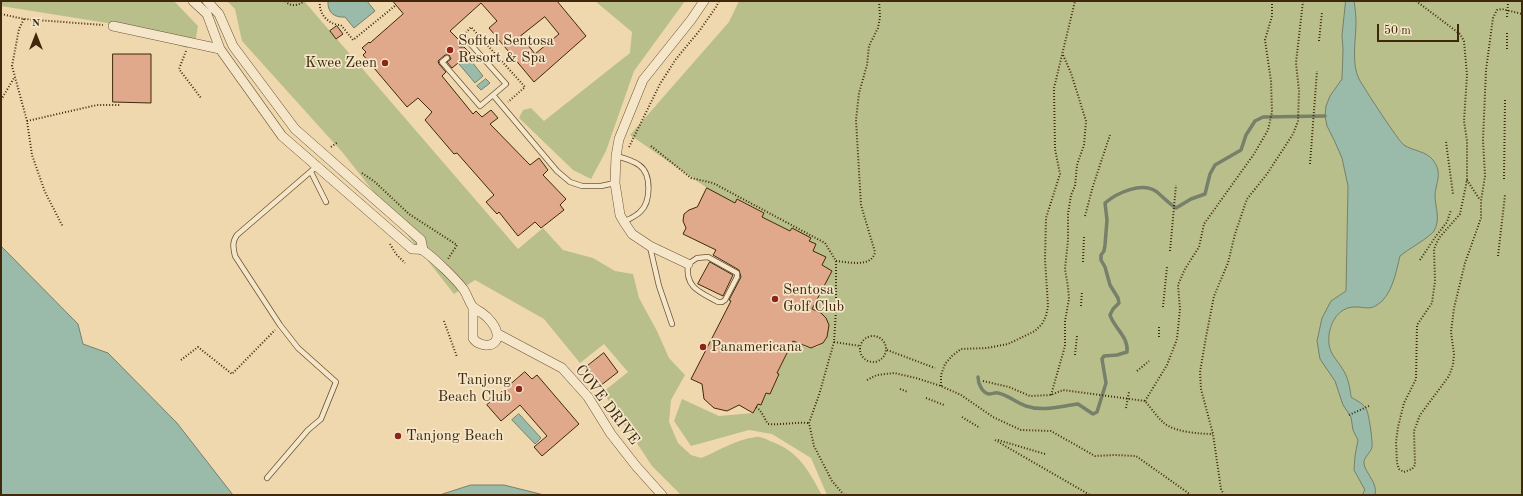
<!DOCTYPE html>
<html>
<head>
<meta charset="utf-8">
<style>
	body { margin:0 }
	#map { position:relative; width:1523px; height:496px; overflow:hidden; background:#efd8ae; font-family:"Old Standard TT",serif }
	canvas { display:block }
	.frame { position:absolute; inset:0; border:2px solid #3f280b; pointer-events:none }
	.north { position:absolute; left:16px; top:16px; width:40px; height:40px; -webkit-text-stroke:3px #f5e6ca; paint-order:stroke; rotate:0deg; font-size:11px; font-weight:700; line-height:16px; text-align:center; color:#3f280b }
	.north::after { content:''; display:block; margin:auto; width:14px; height:18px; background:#3f280b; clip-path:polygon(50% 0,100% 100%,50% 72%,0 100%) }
	.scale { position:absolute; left:1377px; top:24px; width:82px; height:18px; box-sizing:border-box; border:2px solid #3f280b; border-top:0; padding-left:5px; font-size:12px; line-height:14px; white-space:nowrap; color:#3f280b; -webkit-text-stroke:3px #f5e6ca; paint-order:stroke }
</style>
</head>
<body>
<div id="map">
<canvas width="1523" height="496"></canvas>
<div class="frame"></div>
<div class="north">N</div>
<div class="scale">50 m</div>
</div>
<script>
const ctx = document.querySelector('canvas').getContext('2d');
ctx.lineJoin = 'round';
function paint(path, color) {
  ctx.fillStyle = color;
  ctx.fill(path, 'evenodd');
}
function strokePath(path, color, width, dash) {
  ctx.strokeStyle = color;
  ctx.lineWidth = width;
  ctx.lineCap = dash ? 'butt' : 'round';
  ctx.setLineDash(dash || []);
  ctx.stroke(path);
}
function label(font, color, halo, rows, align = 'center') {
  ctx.font = font + ' "Old Standard TT",serif';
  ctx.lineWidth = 3.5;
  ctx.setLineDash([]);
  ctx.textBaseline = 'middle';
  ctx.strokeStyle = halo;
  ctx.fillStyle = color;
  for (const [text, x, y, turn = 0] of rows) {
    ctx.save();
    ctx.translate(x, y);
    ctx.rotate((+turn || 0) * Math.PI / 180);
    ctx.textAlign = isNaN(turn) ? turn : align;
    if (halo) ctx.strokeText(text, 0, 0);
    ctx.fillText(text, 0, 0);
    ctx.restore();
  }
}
paint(new Path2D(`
	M1 1H174L198 26 195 43 187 48 175 44 151 30 1 6Z
	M227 1H304L518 249 543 228 563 250 593 258 615 271 633 274 639 298 657 331 669 358 685 375 671 400 669 422 678 443 691 455 701 458C719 451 736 439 756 437 760 436 766 439 770 441 799 451 808 470 822 495H681L652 466 603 392 628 372 604 344 580 363 544 319 475 280 454 294 343 153 242 41 235 9Z
	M595 1H685L634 71 606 151 591 179 573 170 519 118 523 110 531 108 544 121 630 53 632 32Z
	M739 1H1522V495H827L811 458 772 434 749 430 691 446 674 421 682 399 719 416 753 413 758 404H761L766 393 770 394 779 375 777 373 793 341C798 344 805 348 811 348 830 347 833 324 820 313 817 310 813 309 809 307L816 302 832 271C829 269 824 267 821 264 816 258 808 246 810 238L792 228 790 231 762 217 764 212 738 199 735 203 707 188 630 135 729 22Z`), '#b9bf8a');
const water = new Path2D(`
	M328 1H367L375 11 354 28 345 17C334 18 327 12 328 1Z
	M1346 1H1354C1355 8 1356 15 1356 22 1356 40 1351 63 1359 79 1364 88 1399 142 1404 145 1413 151 1426 151 1433 160 1443 173 1436 182 1435 195 1435 207 1441 219 1434 231 1430 237 1407 250 1400 256 1396 272 1392 296 1377 305 1370 310 1364 307 1356 307 1337 306 1327 327 1329 344 1330 354 1337 360 1342 368 1348 377 1350 387 1351 397 1357 401 1365 404 1367 411 1369 415 1373 443 1372 447 1371 453 1363 457 1364 464 1366 474 1378 483 1375 495H1362L1365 490 1354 470 1355 456 1358 440 1353 430 1351 417 1343 405 1335 381 1320 359 1317 341 1322 318 1331 301 1346 291 1348 186 1342 158 1335 142 1327 126 1325 116 1326 106 1330 96 1342 79 1343 49 1342 36Z
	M468 57 483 76 475 83 459 64Z
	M486 79 490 83 481 90 477 86Z
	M1 246 78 324 83 344 108 353 177 423 233 495H1Z
	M519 414 541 438 535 444 512 420Z
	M471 485H504L544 495H440Z`);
paint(water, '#9abaaa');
strokePath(water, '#76806a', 1);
strokePath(new Path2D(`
	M978 377C978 383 982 393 989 394 992 394 996 392 998 393 1008 395 1017 403 1026 406 1043 412 1061 406 1078 404L1093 414 1097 412 1106 383 1102 359 1104 356 1117 355 1127 352C1129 337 1114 328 1110 315L1113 309 1119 303 1118 298 1110 285 1105 267 1101 260V255L1104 251 1105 245 1107 220 1105 203C1117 193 1142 181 1157 192 1164 198 1168 203 1176 208L1191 199 1205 194 1210 174 1215 165 1241 150 1246 135 1255 121 1263 117 1325 116`), '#76806a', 3.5);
const building = new Path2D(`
	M393 1H557L586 36 534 82 489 28 497 21 481 3 450 31 460 41 458 44 459 47H464L470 53 452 68 447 62 451 59 449 55H445L438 61 439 64 446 72 442 76 473 114 476 111 482 117 491 110 498 118 490 124 530 165 539 158 548 170 543 175 566 199 560 205 564 210 541 228 535 222 518 236 499 212 497 214 486 202 494 195 457 153 454 154 425 120 432 112 418 98 407 107 363 55 366 52 362 48 369 42 370 43 403 14ZM545 17 559 34 535 54 521 36Z
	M337 26 343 34 336 39 330 31Z
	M113 54H151V103L113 102Z
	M707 188 735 203 737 199 764 213 762 217 790 231 792 228 811 238 809 241 816 244 813 251 826 257 822 265 832 271 812 309 821 313 826 318 829 325 827 337 823 343 811 348 793 341 777 373 779 374 770 394 766 393 761 405 758 404 753 413 739 405 727 411 714 408 704 399 702 384 691 379 731 301 729 300 741 277 739 270 713 255 716 250 683 234 686 228 683 221 684 214 689 210 697 207Z
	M710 262 733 275 723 296 698 284Z
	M604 353 618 372 600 386 585 368Z
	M525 372 532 379 537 375 579 424 542 456 534 447 547 436 520 405 501 421 487 405Z`);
paint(building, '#e0a98c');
strokePath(building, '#3f280b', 1);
const service = new Path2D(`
	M447 58 442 62 480 106 506 84 467 40 462 44
	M493 95 557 171 570 182 582 186H601L615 183
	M616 156C624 158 632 160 639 165 652 174 651 202 640 212 636 216 629 219 624 222
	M311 172 326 202
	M650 247 659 286 672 324
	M708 257 737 273V277L725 300 722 302H718C700 292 685 288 688 264L697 258Z
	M267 478 308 430 321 419 336 382 298 348 280 325 235 256C233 247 232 242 237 235L317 166`);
const minor = new Path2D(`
	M193 1 207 14 220 49 282 136 412 249C416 249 421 249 424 251 435 259 456 279 464 290 467 295 469 301 472 306 475 309 479 311 482 313 488 317 497 327 497 335 498 349 478 347 473 338V307
	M207 1 219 14 233 46 295 129 421 240 423 250
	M113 26 220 49
	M688 264 650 246 632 234 624 222 620 215 615 183 616 156 619 139 643 80 691 20 704 1
	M498 334 562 368 588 397 611 434 636 466 662 495`);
strokePath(service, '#6b5434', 6);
strokePath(minor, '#6b5434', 10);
strokePath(new Path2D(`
	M285 1C291 7 298 6 304 1
	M320 1C318 13 328 25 341 25L353 40 396 5
	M1416 1 1460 34 1464 41 1467 75 1464 121 1467 141V180L1460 214 1439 238 1434 249 1435 281 1432 303 1417 325 1416 379 1404 403 1398 427 1396 442 1397 463 1399 469 1404 472 1412 469 1415 465 1414 431 1420 415 1449 376 1453 365 1454 354 1451 332 1454 308 1465 263 1481 218V201L1485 176 1483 140 1486 70 1493 18 1497 10 1502 9 1522 14
	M1 14 24 19 103 25
	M1507 17 1508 3
	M24 19 19 29 12 66 27 121 32 155 45 192 63 227
	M466 33 471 27 525 87 508 102
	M1319 41 1322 12
	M1507 49V33
	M186 51 179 69 201 98
	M1 100 14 78
	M27 121 97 105H120
	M1446 142 1453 194
	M651 146 691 178 713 183 825 243 836 261V310L834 342 819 395 809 423 814 446 832 481 844 495
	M331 147 338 142
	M629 147 660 84 676 59 700 30 716 7 719 1
	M1310 164 1317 71
	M362 173 375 182 409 214 457 245 448 259
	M1504 179 1505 99
	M1467 180 1480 200
	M1085 216 1093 186 1110 135
	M390 244 396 254 405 263
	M1170 251 1176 185
	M1498 256 1505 195
	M1420 260 1436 236 1447 222 1451 210
	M836 261C848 262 872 268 875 252L861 205 856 120 859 93 867 65 869 46 878 28 880 17 879 1
	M1083 262 1084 236
	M1081 306 1082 291
	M1163 307 1167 267
	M444 321 457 357
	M860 349a13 13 0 1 1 26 0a13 13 0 1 1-26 0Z
	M1159 337V327
	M834 342 860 346
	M887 350 935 368
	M1075 355 1077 336
	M181 360 198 347 232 374 275 330
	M1137 371 1149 361
	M867 380 877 375 894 373 916 378 941 386 961 395 993 417 1021 430 1051 431 1095 456 1115 455 1136 456 1191 495
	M983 381 1009 387 1030 396 1051 395 1063 390 1145 401C1151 408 1157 417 1164 423 1174 432 1200 434 1213 434
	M941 386V375L945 364 952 356 961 349 987 348 1008 344 1035 331 1042 324 1046 316 1048 306 1045 259 1046 218 1060 174 1055 149 1054 88 1075 1
	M900 389 908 392
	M1051 395 1065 346V321L1069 299 1068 287 1065 269 1068 240V214L1071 195 1075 186 1077 165 1084 145 1086 121 1071 73 1063 55
	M926 398 944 405
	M1145 401 1167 365 1177 339 1180 309 1178 285 1185 269 1199 247 1204 224 1254 154 1268 130 1272 112 1271 81 1265 40 1272 16V1
	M756 407C762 411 764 418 768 424 782 425 795 422 809 423
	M1126 408 1129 392
	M1349 415 1369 406
	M962 417 980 428
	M995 440 1090 495
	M998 440 1045 454
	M1224 495 1221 489 1213 434 1201 389 1200 372 1206 337 1214 296 1228 263 1235 234 1247 199 1267 174 1293 134 1298 121 1299 91 1296 63 1303 1`), '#3f280b', 2, [1, 2]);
strokePath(service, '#f5e6ca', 4.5);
strokePath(minor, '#f5e6ca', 9);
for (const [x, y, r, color] of [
	[450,50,4,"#8f2418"],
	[385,63,4,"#8f2418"],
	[775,299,4,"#8f2418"],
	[703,347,4,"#8f2418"],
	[519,389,4,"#8f2418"],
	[398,436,4,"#8f2418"]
]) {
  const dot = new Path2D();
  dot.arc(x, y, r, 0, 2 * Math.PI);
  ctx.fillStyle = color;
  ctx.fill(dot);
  strokePath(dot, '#f5e6ca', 1.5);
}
label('15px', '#3f280b', '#f5e6ca', [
	["Sofitel Sentosa",458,41],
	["Resort & Spa",458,58],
	["Kwee Zeen",377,63,"right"],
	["Sentosa",783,290],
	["Golf Club",783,307],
	["Panamericana",711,347],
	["Tanjong",511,380,"right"],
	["Beach Club",511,397,"right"],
	["Tanjong Beach",406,436]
], 'left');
label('15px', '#3f280b', '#f5e6ca', [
	["COVE DRIVE",607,405,53]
]);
</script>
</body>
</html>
